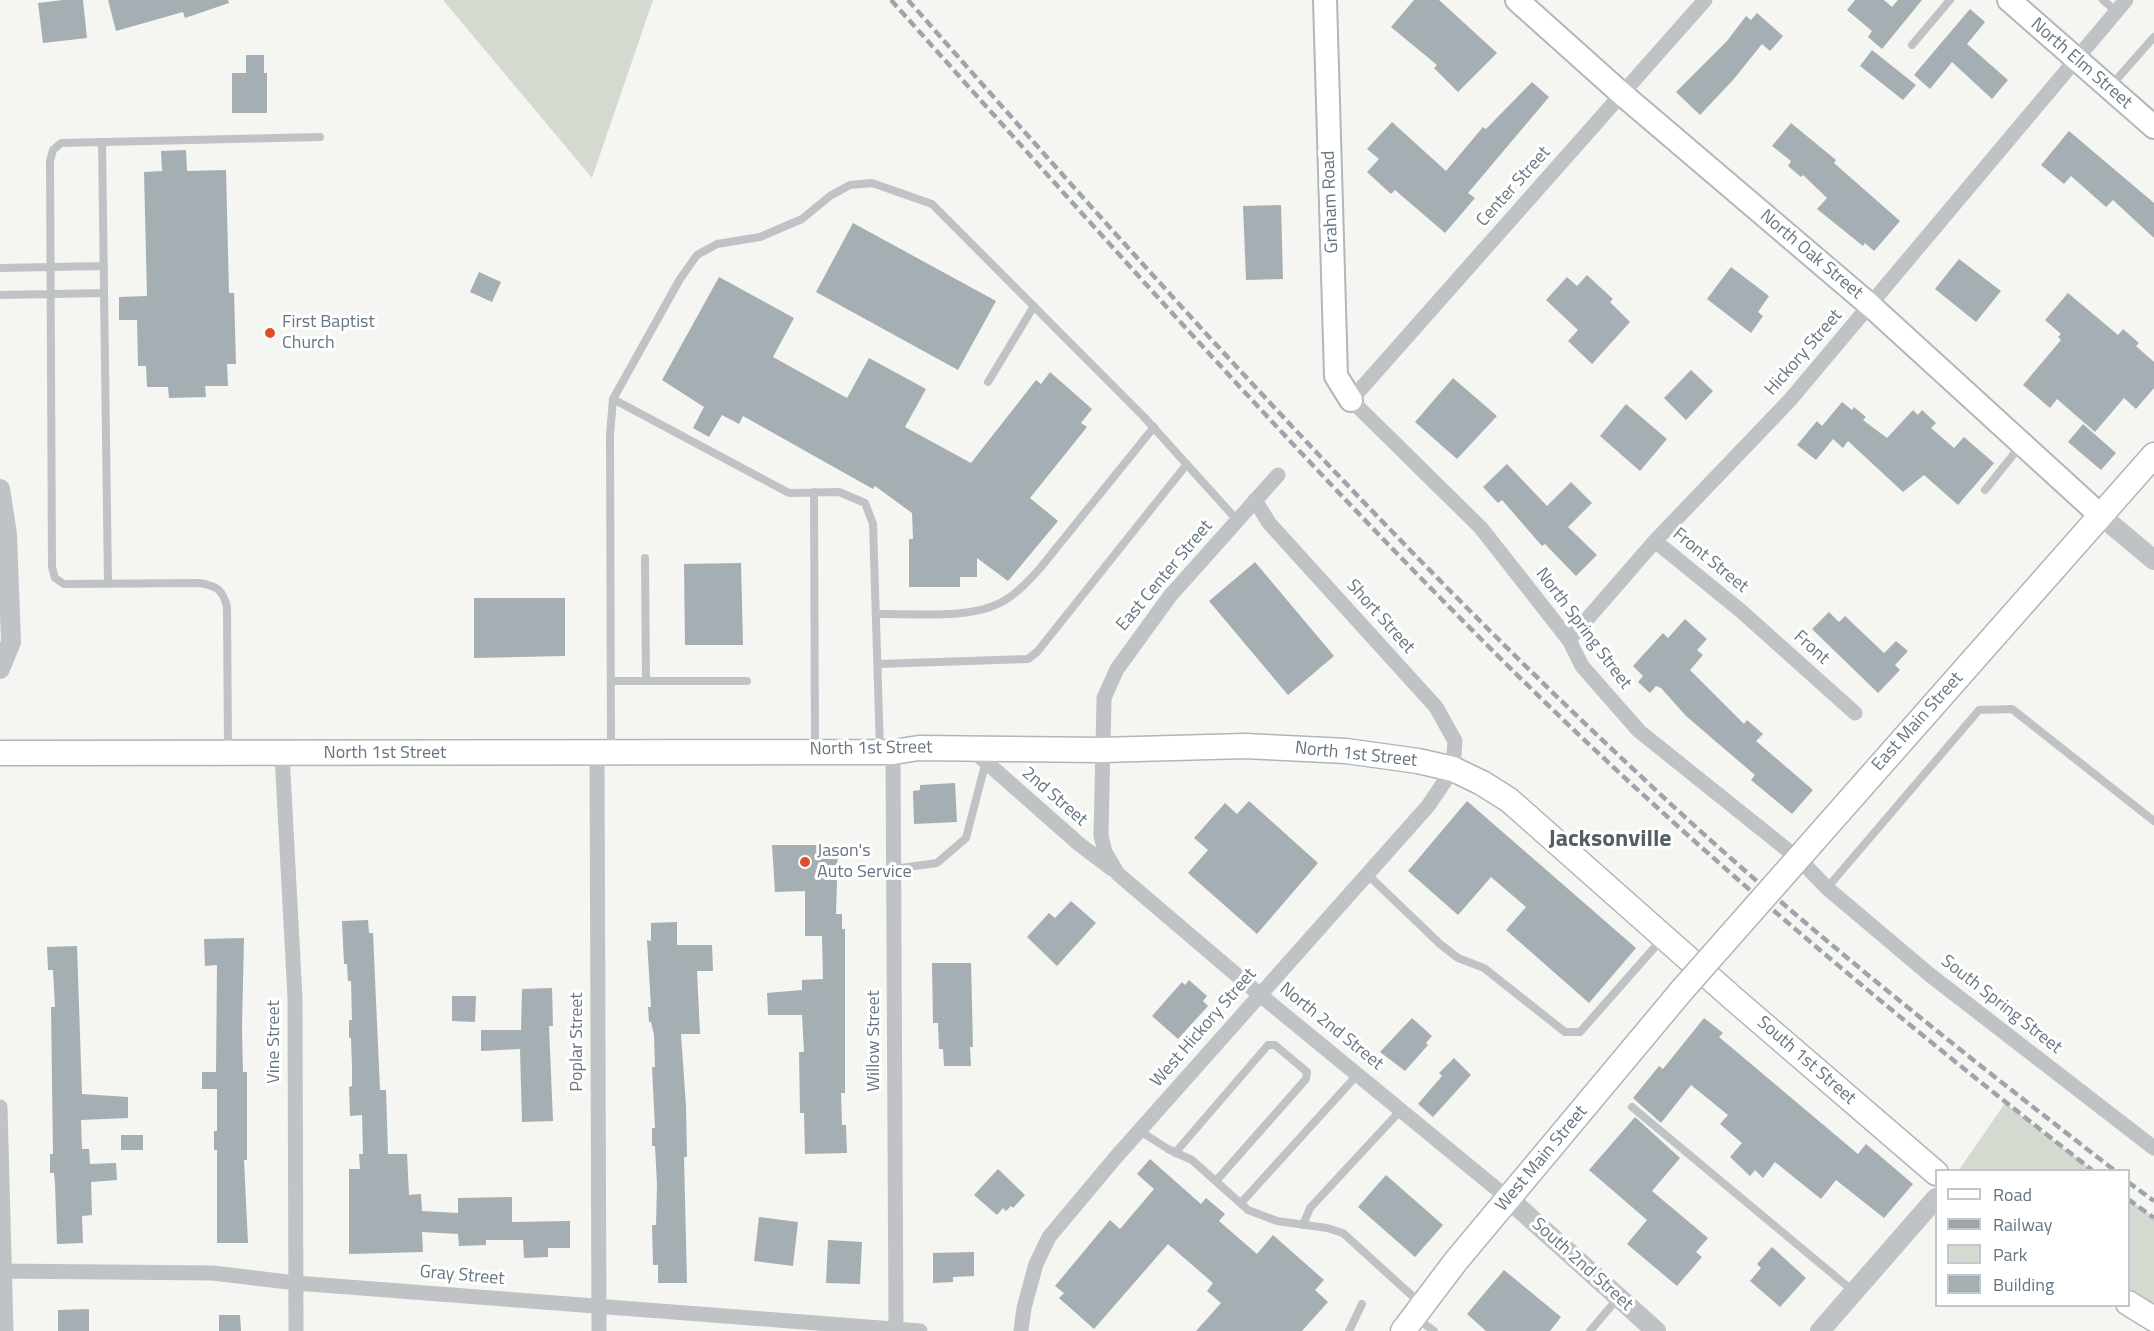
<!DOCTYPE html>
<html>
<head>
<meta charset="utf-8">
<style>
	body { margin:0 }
	#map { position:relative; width:2154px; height:1331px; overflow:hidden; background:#f5f5f2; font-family:"Titillium Web",sans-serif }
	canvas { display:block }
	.legend { position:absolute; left:1935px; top:1169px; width:195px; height:138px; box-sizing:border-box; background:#fff; border:2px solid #c1c8cd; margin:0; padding:8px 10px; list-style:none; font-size:18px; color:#657682 }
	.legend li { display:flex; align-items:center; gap:12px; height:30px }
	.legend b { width:30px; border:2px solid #c1c8cd }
</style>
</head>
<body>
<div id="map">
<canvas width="2154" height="1331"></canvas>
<ul class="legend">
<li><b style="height:8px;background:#fff"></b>Road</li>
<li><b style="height:8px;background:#9ea5aa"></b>Railway</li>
<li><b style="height:16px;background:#d5dad1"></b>Park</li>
<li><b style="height:16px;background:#a5aeb3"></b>Building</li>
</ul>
</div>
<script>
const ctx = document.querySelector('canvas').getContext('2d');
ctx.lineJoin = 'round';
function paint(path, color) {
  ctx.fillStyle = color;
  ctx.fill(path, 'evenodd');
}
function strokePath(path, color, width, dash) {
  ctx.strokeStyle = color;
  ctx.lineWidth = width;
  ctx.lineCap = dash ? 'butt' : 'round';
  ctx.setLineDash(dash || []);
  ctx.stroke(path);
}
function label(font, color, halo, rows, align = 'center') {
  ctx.font = font + ' "Titillium Web",sans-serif';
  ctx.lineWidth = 6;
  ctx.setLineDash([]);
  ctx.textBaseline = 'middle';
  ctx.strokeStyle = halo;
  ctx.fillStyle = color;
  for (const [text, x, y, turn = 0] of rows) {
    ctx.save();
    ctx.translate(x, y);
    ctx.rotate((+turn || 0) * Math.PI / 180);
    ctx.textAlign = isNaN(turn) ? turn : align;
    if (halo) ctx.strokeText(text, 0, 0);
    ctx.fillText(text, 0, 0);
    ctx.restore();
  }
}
paint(new Path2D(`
	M443 0H653L592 178Z
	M2005 1103 2092 1170H1959Z
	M2128 1199 2154 1218V1319L2129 1303Z`), '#d5dad1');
paint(new Path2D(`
	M63 0H83L87 38 43 43 38 3Z
	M108 0H228L229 3 185 18 183 12 116 31Z
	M1414 0H1439L1497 53 1458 92 1434 68 1437 65 1391 27Z
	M1855 0H1884L1892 7 1898 0H1922L1882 49 1868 37 1872 31 1847 10Z
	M1970 9 1985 22 1967 44 2008 80 1992 99 1952 62 1930 89 1914 75Z
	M1757 13 1783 36 1770 51 1762 44 1733 80 1700 115 1676 92 1727 41 1746 16 1751 20Z
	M1872 50 1916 85 1903 100 1860 66Z
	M246 55H264V73H267V113H232V73H246Z
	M1532 82 1549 97 1468 193 1475 198 1445 233 1395 190 1391 194 1367 172 1379 159 1367 149 1392 122 1446 171 1483 127 1486 129Z
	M1791 123 1836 160 1834 163 1900 221 1874 251 1865 243 1863 246 1817 209 1827 198 1803 175 1801 177 1788 166 1791 161 1772 146Z
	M2069 131 2154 203V238L2113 200 2106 207 2071 176 2064 184 2041 165Z
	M186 150 187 171 226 170 229 293H234L236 364H227L228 386H205L206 397 169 398 168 387H147L146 366H138L137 320H119V297L147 296 144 172 162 171 161 151Z
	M1281 205 1283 279 1246 280 1243 206Z
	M853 223 996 301 958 370 816 292Z
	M1959 259 2001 291 1976 322 1935 289Z
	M1731 267 1769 296 1758 312 1763 316 1751 333 1707 299Z
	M479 272 501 282 492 302 470 292Z
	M1587 275 1613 299 1610 302 1630 322 1592 364 1568 341 1578 330 1546 300 1567 277 1577 286Z
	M719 277 794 318 773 357 847 398 869 358 926 389 905 427 971 463 1036 380 1041 384 1050 372 1092 409 1081 423 1087 427 1030 498 1058 521 1008 581 977 558V577H960V587H909V539H913L912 513 875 486 873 489 743 416 739 424 722 415 709 437 693 428 704 407 662 380Z
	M2068 293 2118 335 2123 329 2139 343 2136 346 2154 362V388L2136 409 2124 398 2095 432 2057 399 2050 408 2023 385 2061 340 2058 337 2061 334 2045 320Z
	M1691 370 1713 391 1686 420 1664 398Z
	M1453 378 1497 416 1457 459 1415 422Z
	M1842 402 1852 410 1854 407 1866 417 1863 420 1887 438 1913 410 1918 415 1922 410 1936 423 1931 428 1954 448 1964 437 1994 463 1958 505 1924 475 1903 492 1848 441 1843 448 1833 439 1816 460 1797 445 1817 421 1822 426Z
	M1626 404 1667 439 1640 471 1600 436Z
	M2083 424 2116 453 2101 470 2068 442Z
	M1507 464 1547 506 1571 482 1592 503 1568 527 1597 555 1576 576 1545 544 1542 546 1502 500 1498 503 1483 487Z
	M1255 562 1334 656 1288 695 1209 601Z
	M741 563 743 645H685L684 564Z
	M474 598H565V656L474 658Z
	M1829 612 1839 622 1845 616 1884 653 1896 641 1908 651 1895 665 1900 670 1878 693 1812 629Z
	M1685 619 1707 639 1697 650 1703 655 1690 670 1744 724 1747 720 1763 734 1756 741 1813 790 1792 814 1751 780 1755 775 1686 716 1661 688 1656 686 1650 693 1638 682 1643 676 1633 666 1663 633 1668 638Z
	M955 783 957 822 914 824 913 791 920 790V785Z
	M1249 801 1318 863 1257 934 1188 873 1208 850 1194 838 1225 803 1237 814Z
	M1467 801 1636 948 1589 1003 1506 930 1526 907 1491 877 1458 915 1408 871Z
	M772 845H838L836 914H842V929H845V1093H841L842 1125H846L847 1153 805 1154 804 1113H800L799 1052H804L802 1015H768L767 993 802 990V980L823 979 822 936H805V891L775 892Z
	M1071 901 1096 923 1057 966 1027 937 1049 913 1055 918Z
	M368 920 369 933H373L380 1090H386L388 1154H407L409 1195 421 1194 422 1211 458 1213V1198L512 1197V1222L570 1221V1248H548V1257L524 1258 523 1240H486V1245L459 1246 458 1234 422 1232 423 1252 349 1254V1169H360L359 1154H363L362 1115 350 1116 349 1087 352 1086V1068L351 1038H349V1020H352L351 981H348L347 964H344L342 921Z
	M677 922V945H712L713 971H697L700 1034H681L686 1106 687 1157H684L687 1283H658V1265H653L652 1225H656L657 1185 655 1146H652V1128H655L652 1067H655L654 1035 651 1022H649L648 1007H651L647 940 651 941V923Z
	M244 938 242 1028 243 1072H247V1160H244L248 1243H217V1150H214V1131H217V1089H202V1072H216L217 965 205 966 204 939Z
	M77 946 82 1094 128 1097V1118L81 1120 82 1149H89L90 1164 116 1163 117 1180 91 1182 92 1215 82 1216 83 1243 57 1244 55 1184 54 1173H50V1154H53L51 1007H55L53 970H48L47 947Z
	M932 963H971L973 1047H970L971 1066H944L943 1049H939L938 1023H933Z
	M1189 980 1207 996 1203 1001 1208 1006 1178 1039 1152 1016 1182 982 1185 985Z
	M552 988 553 1026H549L553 1121 522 1122 520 1049 481 1051V1030H521L522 989Z
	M452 996H476L475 1022 452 1021Z
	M1412 1018 1432 1036 1426 1043 1428 1045 1405 1071 1380 1052Z
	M1704 1018 1723 1033 1719 1037 1858 1154 1866 1144 1913 1184 1884 1218 1836 1180 1821 1199 1775 1162 1763 1178 1755 1170 1750 1176 1730 1157 1742 1143 1720 1124 1728 1115 1691 1085 1661 1123 1633 1098 1659 1066 1663 1069Z
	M1454 1058 1471 1075 1433 1117 1418 1104 1442 1076 1439 1073Z
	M1635 1117 1680 1158 1652 1191 1708 1238 1696 1252 1702 1257 1677 1286 1627 1244 1647 1220 1589 1170Z
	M121 1135H143V1150H121Z
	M1150 1159 1201 1204 1206 1198 1225 1214 1219 1221 1257 1254 1273 1235 1324 1280 1315 1290 1328 1302 1302 1331H1196L1221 1303 1207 1291 1213 1283 1168 1244 1094 1329 1059 1298 1064 1293 1055 1286 1110 1220 1120 1229 1154 1189 1137 1174Z
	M998 1169 1025 1195 1013 1208 1011 1206 1006 1211 1003 1208 997 1215 974 1195Z
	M1386 1175 1443 1225 1415 1257 1358 1207Z
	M759 1217 798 1222 793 1266 754 1261Z
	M828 1240 862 1242 860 1284 826 1283Z
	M1772 1247 1806 1278 1780 1307 1750 1281 1761 1268 1757 1264Z
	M974 1252V1276L953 1277V1282L933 1283V1253Z
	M1504 1270 1561 1317 1550 1331H1486L1467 1314Z
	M89 1309V1331H58V1310Z
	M219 1315H240L241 1331H219Z`), '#a5aeb3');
const secondary = new Path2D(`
	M1325 0 1336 376 1351 400
	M1517 0 1622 94 1871 306 2100 515
	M2009 0 2154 127`);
const primary = new Path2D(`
	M1997 633 2154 455
	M0 753 893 752 919 748 1101 750 1245 746 1346 751 1418 761 1453 769 1482 783 1509 800 1735 1000 1936 1173
	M2128 1303 2154 1319
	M1403 1331 1456 1261 1683 989`);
strokePath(secondary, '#b1b7bb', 26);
strokePath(primary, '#b0b5b9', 27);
strokePath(new Path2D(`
	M2103 0 2116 11
	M1912 45 1950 0
	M2110 87 2154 37
	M102 142 108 584
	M0 268 104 266
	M0 295 104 293
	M988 382 1034 306
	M613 399 789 493 839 492 865 503 873 524 880 750
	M1985 490 2021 445
	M814 492 815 749
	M645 558 646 681
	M876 614C912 613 967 620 1000 603 1016 595 1029 581 1041 567L1154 427
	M878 664 1028 659 1037 652 1187 464
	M611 681H747
	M611 749 610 435 613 399 680 279 697 255 717 244 760 237 802 219 830 196 850 185 872 183 932 204 1144 417 1237 520
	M228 750 227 607C223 590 217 586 200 583L64 584 55 578 52 567 50 161 53 150 61 143 320 137
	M893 869 937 863 966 838 985 765
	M1367 874 1440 944 1458 958 1484 968 1565 1032H1580L1662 939
	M1827 888 1979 710 2012 709 2154 821
	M1632 1107 1853 1291
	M1140 1131 1168 1149 1192 1160 1248 1210 1277 1221 1327 1228 1343 1233 1420 1303
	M1175 1153 1268 1045H1275L1307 1072 1306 1079 1216 1181
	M1241 1203 1358 1074
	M1303 1225 1310 1208 1401 1110
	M1416 1318 1434 1331
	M1349 1331 1362 1304
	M1590 1331 1618 1298`), '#bfc3c6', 8);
strokePath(new Path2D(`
	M1705 0 1351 400 1481 528 1569 640 1582 666 1639 731 1800 860 1827 888 1930 975 2154 1148
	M1278 475 1170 596 1117 669 1104 698 1101 836 1105 852 1118 874 1259 994 1509 1199
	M1655 541 1741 611 1855 713
	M1569 640 1655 541 1790 400 2126 0
	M969 747 1079 844 1112 869
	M893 752 896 1329
	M597 753 599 1331
	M282 754 295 998 296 1331
	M0 1107 6 1331
	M0 1271 213 1273 296 1283 920 1331
	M1021 1331 1024 1308 1036 1264 1049 1237 1116 1157 1428 806 1453 769 1455 741 1436 707 1269 523 1255 500`), '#bfc3c6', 15);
strokePath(new Path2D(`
	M0 489 7 534 11 642 0 669
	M2100 515 2154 560
	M1509 1199 1656 1331
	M1820 1331 1936 1198`), '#bfc3c6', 20);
strokePath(secondary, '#fff', 22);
strokePath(primary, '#fff', 24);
strokePath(new Path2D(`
	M891 0C1107 241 1321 485 1553 710 1723 874 1906 1025 2092 1170
	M908 0C1145 269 1383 537 1646 781 1794 920 1954 1046 2114 1170
	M2128 1182 2154 1201
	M2128 1199 2154 1218`), '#9ea5aa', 4.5, [9, 4.5]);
const primaryBridge = new Path2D(`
	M1683 989 1997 633`);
strokePath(primaryBridge, '#b0b5b9', 27, []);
strokePath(primaryBridge, '#fff', 24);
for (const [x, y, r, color] of [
	[270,333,6,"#dc4f2b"],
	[805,862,6,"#dc4f2b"]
]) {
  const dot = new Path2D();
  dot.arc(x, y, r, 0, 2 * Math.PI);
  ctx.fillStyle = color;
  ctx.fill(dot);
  strokePath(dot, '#fff', 2);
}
label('18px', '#657682', '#fff', [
	["North Elm Street",2081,64,41],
	["Center Street",1514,187,-48],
	["Graham Road",1331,202,-92],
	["North Oak Street",1811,255,40],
	["Hickory Street",1804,353,-49],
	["Front Street",1710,561,39],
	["East Center Street",1165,576,-50],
	["Short Street",1380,617,48],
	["North Spring Street",1583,629,53],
	["Front",1811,648,42],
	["East Main Street",1918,722,-48],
	["North 1st Street",871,749,-1],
	["North 1st Street",385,754],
	["North 1st Street",1356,755,6],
	["2nd Street",1054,797,41],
	["South Spring Street",2001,1005,38],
	["North 2nd Street",1331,1027,39],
	["West Hickory Street",1204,1028,-49],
	["Willow Street",875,1041,-90],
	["Vine Street",275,1042,-90],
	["Poplar Street",578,1042,-90],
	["South 1st Street",1806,1061,41],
	["West Main Street",1542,1159,-50],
	["South 2nd Street",1582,1265,42],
	["Gray Street",462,1276,5]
]);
label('18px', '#657682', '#fff', [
	["First Baptist",282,323],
	["Church",282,344],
	["Jason's",817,852],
	["Auto Service",817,873]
], 'left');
label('bold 24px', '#535f67', '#fff', [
	["Jacksonville",1610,840]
]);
</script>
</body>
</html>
